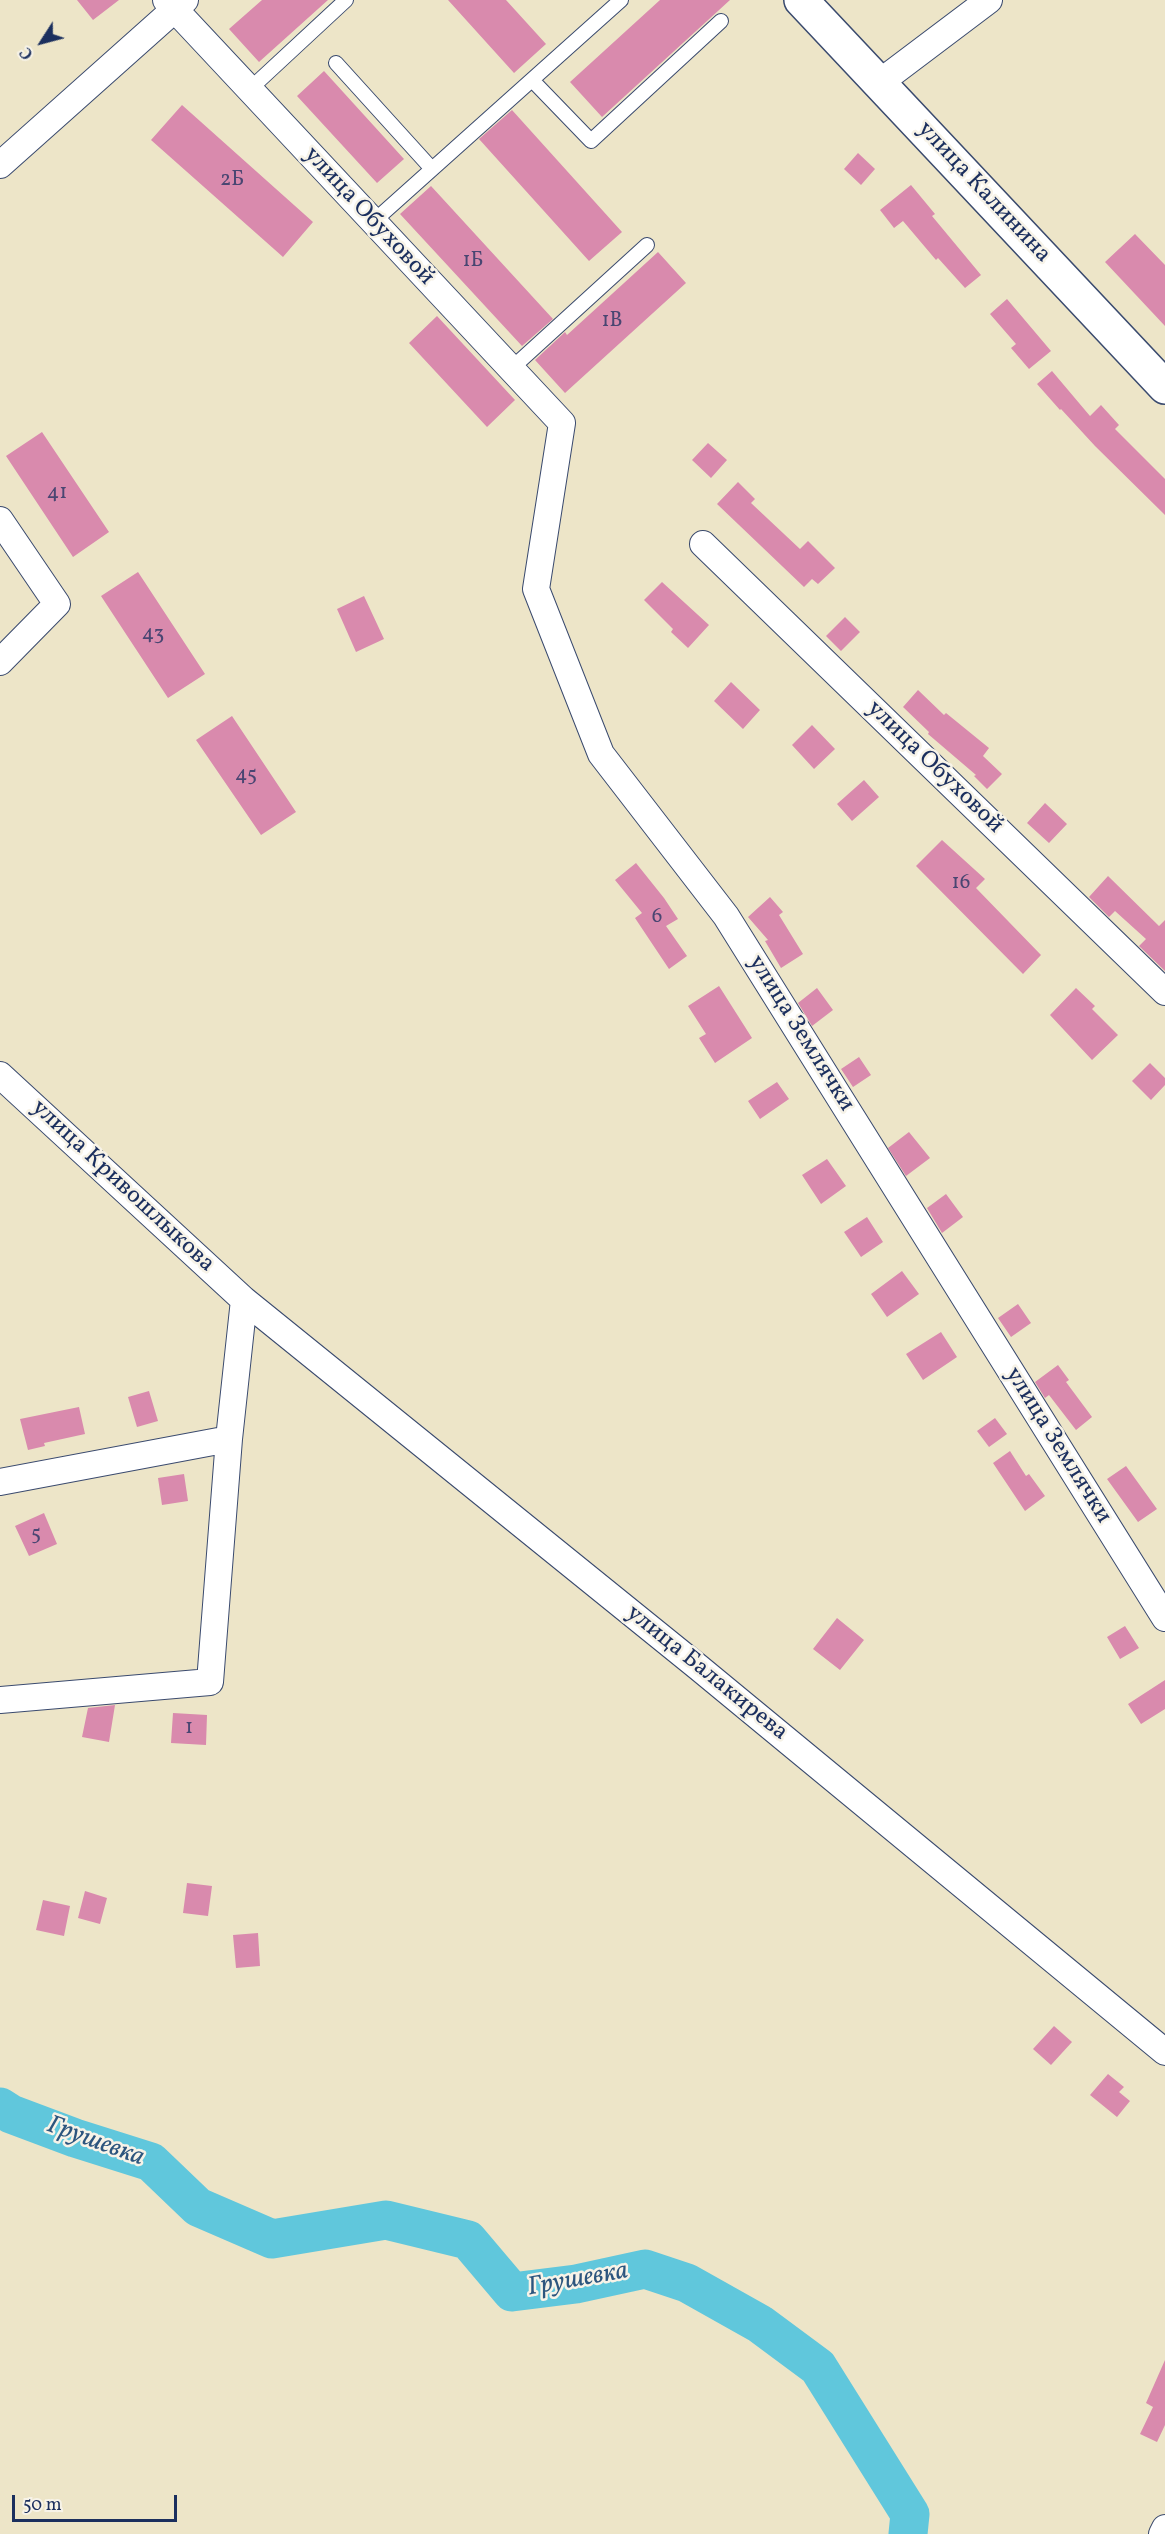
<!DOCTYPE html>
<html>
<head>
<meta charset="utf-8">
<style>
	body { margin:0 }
	#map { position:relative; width:1165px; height:2534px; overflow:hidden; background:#ede5c8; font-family:Vollkorn,serif }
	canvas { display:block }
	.north { position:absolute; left:12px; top:12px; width:60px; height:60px; -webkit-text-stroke:4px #f7f3e8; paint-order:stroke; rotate:234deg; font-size:16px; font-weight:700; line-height:24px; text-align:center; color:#1b2f5e }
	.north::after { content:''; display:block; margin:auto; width:21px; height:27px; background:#1b2f5e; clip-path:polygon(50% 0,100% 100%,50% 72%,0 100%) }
	.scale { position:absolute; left:12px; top:2495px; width:165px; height:27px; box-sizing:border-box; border:3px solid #1b2f5e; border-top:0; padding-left:8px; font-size:18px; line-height:21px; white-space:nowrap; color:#1b2f5e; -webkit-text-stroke:4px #f7f3e8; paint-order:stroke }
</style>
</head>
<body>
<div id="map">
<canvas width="1165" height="2534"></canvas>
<div class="north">С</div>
<div class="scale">50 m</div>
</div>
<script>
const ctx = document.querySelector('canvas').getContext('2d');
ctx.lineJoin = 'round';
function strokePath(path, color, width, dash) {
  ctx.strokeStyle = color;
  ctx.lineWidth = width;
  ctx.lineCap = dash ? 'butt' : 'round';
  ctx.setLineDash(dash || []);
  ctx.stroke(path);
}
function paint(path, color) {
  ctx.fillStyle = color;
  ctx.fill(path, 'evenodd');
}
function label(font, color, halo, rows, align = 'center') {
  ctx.font = font + ' Vollkorn,serif';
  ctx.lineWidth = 5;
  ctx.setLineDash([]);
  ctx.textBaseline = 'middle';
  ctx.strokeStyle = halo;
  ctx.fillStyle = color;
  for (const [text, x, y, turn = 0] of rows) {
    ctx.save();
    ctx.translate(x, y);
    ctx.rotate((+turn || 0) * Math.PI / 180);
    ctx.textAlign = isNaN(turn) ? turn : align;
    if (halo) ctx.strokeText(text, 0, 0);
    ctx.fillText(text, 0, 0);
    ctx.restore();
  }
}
strokePath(new Path2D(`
	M0 2107 11 2114 75 2138 151 2162 198 2207 272 2239 386 2220 468 2240 512 2292 576 2284 645 2269 687 2283 760 2324 818 2367 910 2514 908 2534`), '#60c7dc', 39);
paint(new Path2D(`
	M77 0H119L93 20Z
	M262 0H328L259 62 229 29Z
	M448 0H506L546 44 514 73Z
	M660 0H730L602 117 570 82Z
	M324 71 404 159 377 183 297 96Z
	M182 105 313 222 283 257 151 140Z
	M512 110 622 232 589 261 479 139Z
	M858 153 875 169 861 185 844 169Z
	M911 185 935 214 932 216 981 275 965 288 938 258 936 260 903 221 894 228 880 210Z
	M431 186 553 319 522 346 400 214Z
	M1135 234 1165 265V326L1105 262Z
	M658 252 686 283 565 393 535 360 565 332 567 335Z
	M1007 299 1051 351 1029 369 1011 348 1016 344 990 314Z
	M437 316 515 400 487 427 409 343Z
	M1052 371 1090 416 1101 405 1119 425 1115 429 1165 479V515L1095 446 1061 409 1060 410 1037 384Z
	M42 432 109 532 73 557 6 456Z
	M708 443 727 460 711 478 692 460Z
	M738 482 755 499 751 503 800 549 808 541 835 568 818 584 812 579 804 587 717 504Z
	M138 572 205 674 168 698 101 596Z
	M662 582 709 625 688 648 671 632 673 629 644 600Z
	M364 596 384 639 356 652 337 609Z
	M845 617 860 632 841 651 826 636Z
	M731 682 760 710 743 729 714 701Z
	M918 690 944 715 946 713 989 748 983 756 1002 774 987 789 974 776 976 775 928 734 929 732 903 707Z
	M232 716 296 812 261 835 196 740Z
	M812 725 835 749 814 769 792 745Z
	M864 780 879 797 852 821 837 804Z
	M1045 803 1067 824 1049 843 1027 823Z
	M942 840 985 879 976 888 1041 955 1023 974 916 866Z
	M636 863 664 898 678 919 666 926 687 956 669 969 635 918 642 913 615 880Z
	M1108 876 1159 926 1165 920V971L1139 946 1146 939 1115 911 1109 917 1089 897Z
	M770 897 783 912 779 915 803 954 781 968 765 941 768 940 748 917Z
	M719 986 752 1038 715 1063 699 1038 706 1034 688 1006Z
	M817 988 833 1010 812 1026 798 1003Z
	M1076 988 1095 1006 1092 1009 1118 1035 1092 1060 1050 1015Z
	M859 1057 871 1075 853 1087 841 1069Z
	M1150 1063 1165 1078V1085L1151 1100 1132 1081Z
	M777 1082 789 1099 760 1119 748 1101Z
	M909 1132 930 1158 906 1176 888 1148Z
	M827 1159 846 1186 821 1204 802 1175Z
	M946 1194 963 1217 942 1233 927 1208Z
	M867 1217 883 1242 861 1257 844 1232Z
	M902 1271 919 1294 887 1317 871 1294Z
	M1018 1304 1031 1323 1011 1337 998 1318Z
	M941 1332 957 1357 923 1380 906 1354Z
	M1058 1365 1069 1380 1066 1382 1092 1417 1076 1430 1049 1395 1045 1398 1035 1382Z
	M149 1391 158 1421 137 1427 128 1397Z
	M79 1407 85 1434 44 1443 45 1446 28 1450 20 1419Z
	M995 1418 1007 1434 989 1447 977 1431Z
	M1010 1451 1026 1476 1029 1474 1045 1496 1025 1511 993 1463Z
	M1126 1466 1157 1509 1138 1522 1107 1479Z
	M184 1474 188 1501 162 1505 158 1478Z
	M44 1513 57 1544 29 1556 15 1526Z
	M837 1618 864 1640 840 1670 813 1649Z
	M1125 1626 1139 1648 1120 1659 1107 1637Z
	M1165 1680V1709L1141 1724 1128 1704Z
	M115 1705 109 1742 82 1737 88 1708Z
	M173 1713 207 1715 206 1745 171 1743Z
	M187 1883 212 1886 208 1916 183 1913Z
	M85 1891 107 1898 100 1924 78 1918Z
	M43 1900 70 1906 64 1936 36 1930Z
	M258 1933 260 1966 236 1968 233 1935Z
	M1054 2026 1072 2042 1051 2065 1033 2049Z
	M1108 2074 1124 2087 1119 2092 1130 2101 1117 2117 1090 2095Z
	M1165 2360V2425L1157 2442 1140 2434 1153 2407 1146 2403Z`), '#d98aad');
const service = new Path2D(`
	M336 63 432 169
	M532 80 591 141 721 21
	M249 90 346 0
	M373 222 621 0
	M511 369 647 245`);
const minor = new Path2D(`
	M166 0 562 423 536 589 601 754 726 916 1165 1618
	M879 83 989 0
	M0 165 185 0
	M0 520 57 604 0 662
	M703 544 1165 992
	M0 1075 244 1300 698 1667 1165 2052
	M0 1482 229 1439 244 1300
	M0 1700 210 1682 229 1439
	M1162 2534 1165 2528`);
const tertiary = new Path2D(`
	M801 0 1165 387`);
strokePath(service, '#3a4a6e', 16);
strokePath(minor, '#3a4a6e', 28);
strokePath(tertiary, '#3a4a6e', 36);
strokePath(service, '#fff', 14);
strokePath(minor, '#fff', 26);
strokePath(tertiary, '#fff', 33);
label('21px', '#4a4672', null, [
	["2Б",232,181],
	["1Б",473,262],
	["1В",612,322],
	["41",57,494],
	["43",153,635],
	["45",246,776],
	["16",961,884],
	["6",657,918],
	["5",36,1535],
	["1",189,1729]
]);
label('24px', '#1b2f5e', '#f7f3e8', [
	["улица Калинина",983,193,47],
	["улица Обуховой",368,217,47],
	["улица Обуховой",934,768,44],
	["улица Землячки",800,1034,58],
	["улица Кривошлыкова",122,1187,43],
	["улица Землячки",1057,1446,58],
	["улица Балакирева",706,1674,39]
]);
label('italic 26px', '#2c557e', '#f7f3e8', [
	["Грушевка",95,2143,20],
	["Грушевка",578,2281,-10]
]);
</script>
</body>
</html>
